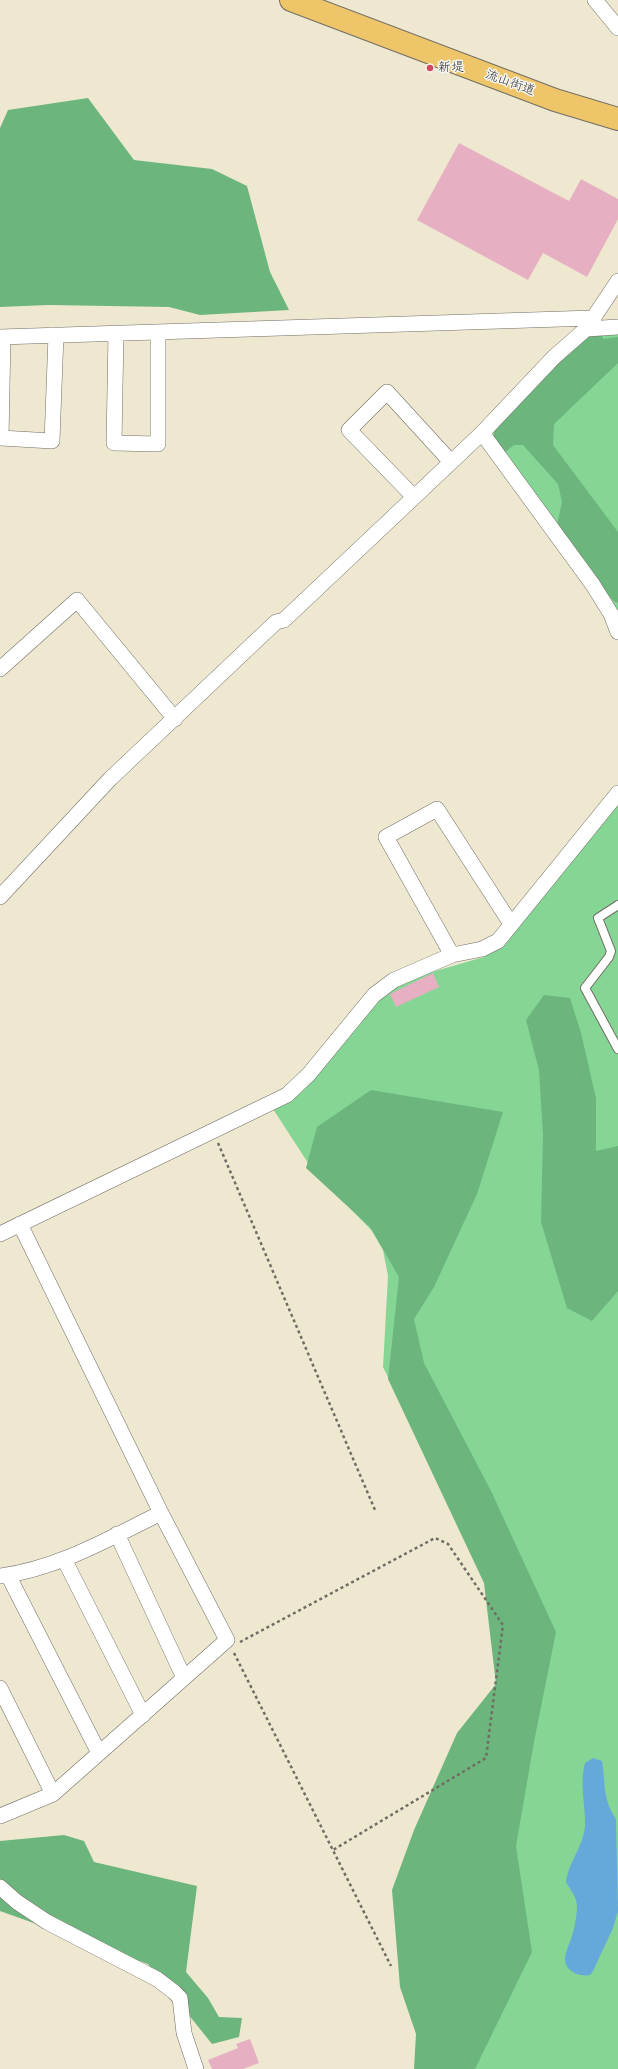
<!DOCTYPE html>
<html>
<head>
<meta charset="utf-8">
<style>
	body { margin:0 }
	canvas { display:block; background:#efe8d0 }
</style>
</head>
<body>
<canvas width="618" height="2069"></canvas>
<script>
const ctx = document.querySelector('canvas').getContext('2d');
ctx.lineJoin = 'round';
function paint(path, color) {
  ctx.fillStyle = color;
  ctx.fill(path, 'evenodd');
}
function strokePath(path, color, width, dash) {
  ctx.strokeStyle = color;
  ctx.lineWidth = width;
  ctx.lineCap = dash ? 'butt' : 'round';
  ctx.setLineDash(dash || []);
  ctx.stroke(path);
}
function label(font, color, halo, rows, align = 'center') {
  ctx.font = font + ' Sriracha,"Klee One",sans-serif';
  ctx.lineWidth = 3;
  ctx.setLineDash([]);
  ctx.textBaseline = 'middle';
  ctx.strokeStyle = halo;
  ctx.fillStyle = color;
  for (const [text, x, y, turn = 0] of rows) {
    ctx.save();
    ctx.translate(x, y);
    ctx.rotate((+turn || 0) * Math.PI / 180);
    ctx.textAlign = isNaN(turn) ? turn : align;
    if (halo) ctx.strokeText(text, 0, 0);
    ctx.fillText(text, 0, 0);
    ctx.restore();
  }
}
paint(new Path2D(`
	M618 319V614L613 601 494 440 493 433 607 321Z
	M618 802V2069H461L509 1976 496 1594 383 1367 388 1276 383 1250 372 1231 312 1169 273 1109 355 1016 404 980 484 957 496 950Z`), '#85d595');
paint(new Path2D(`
	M88 98 134 160 212 169 247 186 270 272 289 310 200 315 169 307 48 305 0 307V128L8 110Z
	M601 325 603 339 618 337V363L554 424 553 445 618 532V603L613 601 557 525 562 502 558 484 523 445H514L504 453C498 445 491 438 495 429L581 340Z
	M544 995 570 998 581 1033 596 1098V1151L618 1146V1291L592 1321 567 1308 541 1222 543 1135 539 1070 526 1020Z
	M371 1090 503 1112 477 1194 434 1287 414 1319 424 1363 491 1491 556 1632 534 1742 516 1846 532 1952 475 2069H414L416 2034 400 1987 392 1890 414 1830 457 1733 496 1684 484 1583 388 1379 399 1277 370 1227 306 1168 317 1127Z
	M64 1835 84 1841 94 1862 197 1886 186 1972 208 1998 219 2017 242 2018 239 2037 212 2044 148 1964 0 1911V1841Z`), '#6cb67e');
paint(new Path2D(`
	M593 1758 602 1761C606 1784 602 1798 616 1819L618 1911 613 1928 593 1971 590 1975C580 1977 565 1972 565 1959 565 1952 570 1943 572 1936 575 1927 577 1914 577 1905 576 1896 570 1889 566 1882 568 1863 583 1847 585 1827 586 1806 579 1784 585 1763Z`), '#65a9da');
paint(new Path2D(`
	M459 143 569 201 581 179 618 199V219L587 277 543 253 528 280 417 220Z
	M433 973 439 987 396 1007 390 994Z
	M250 2039 259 2063 243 2069H212L208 2060 238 2048 236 2044Z`), '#e7b0c2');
const lane = new Path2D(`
	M618 905 598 918 611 951 609 957 585 988 618 1049`);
const street = new Path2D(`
	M595 0 618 28
	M586 329 618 327
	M116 333 114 443 158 444V332
	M0 337 593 318
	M3 337 1 438 52 441 56 335
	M482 433 593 585 611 614 618 632
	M414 497 349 430 387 392 451 462
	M0 669 77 600 175 719
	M0 897 110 779 276 622 284 620 482 433 554 357 586 329 618 281
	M452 955 386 837 437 809 511 924
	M0 1234 287 1095 309 1074 374 995 394 980 452 955 482 949 498 941 618 793
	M117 1534 184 1678
	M64 1559 143 1715
	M8 1575 99 1753
	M0 1576C57 1569 110 1538 161 1513
	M0 1688 53 1794
	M0 1816 53 1794 227 1640 161 1513 20 1224
	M0 1887 17 1902 47 1922 157 1979 174 1992 180 1998 184 2033 196 2069`);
const primary = new Path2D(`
	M291 0 555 100 618 119`);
strokePath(lane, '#706d65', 10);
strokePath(street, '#706d65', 16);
strokePath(primary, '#706d65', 24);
strokePath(new Path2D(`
	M218 1143 375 1510
	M240 1642 435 1538 448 1544 503 1625 486 1758 333 1850
	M234 1653 391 1966`), '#706d65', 2.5, [3, 3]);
strokePath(lane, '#fff', 8);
strokePath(street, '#fff', 15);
strokePath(primary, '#eec569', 22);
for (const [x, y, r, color] of [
	[430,68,4,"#d1495b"]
]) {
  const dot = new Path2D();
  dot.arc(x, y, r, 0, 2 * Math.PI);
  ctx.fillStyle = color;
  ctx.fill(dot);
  strokePath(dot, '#f6f6f2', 1.5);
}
label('13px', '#2b2b2b', '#f6f6f2', [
	["新堤",438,68]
], 'left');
label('13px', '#2b2b2b', '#f6f6f2', [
	["流山街道",510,83,20]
]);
</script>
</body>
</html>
